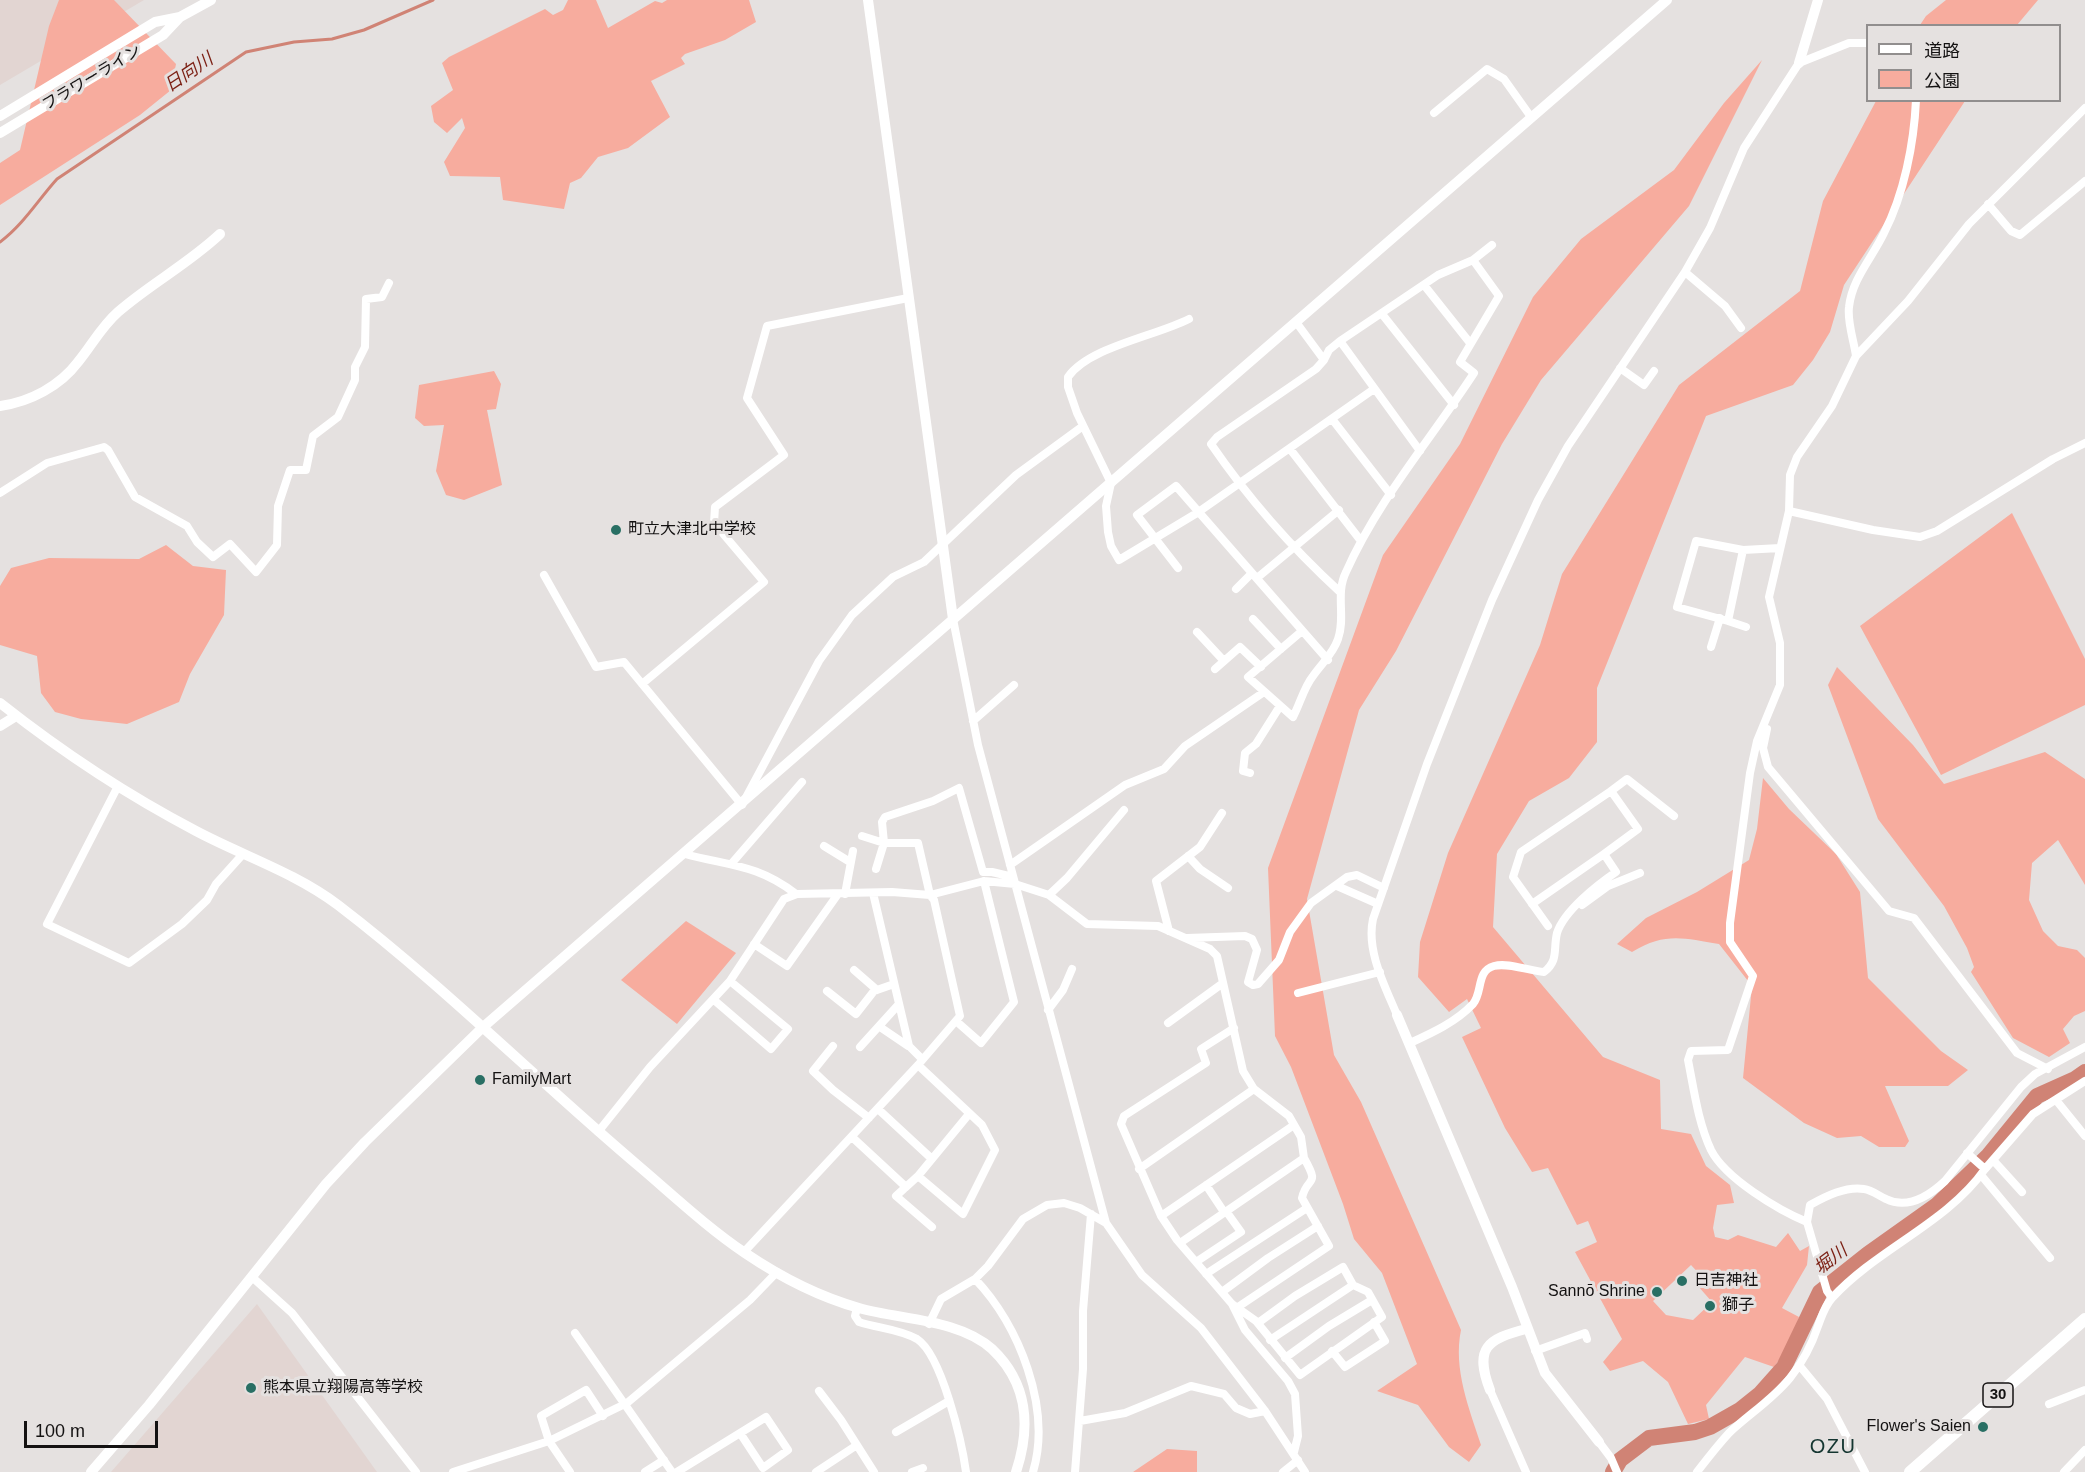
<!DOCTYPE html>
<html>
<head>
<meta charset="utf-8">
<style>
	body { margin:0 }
	#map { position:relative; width:2085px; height:1472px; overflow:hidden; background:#e5e1e0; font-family:Arial,"Noto Sans JP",sans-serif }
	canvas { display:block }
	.legend { position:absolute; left:1866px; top:24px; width:195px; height:78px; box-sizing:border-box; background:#e5e1e0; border:2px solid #918e8e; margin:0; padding:8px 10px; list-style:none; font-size:18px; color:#141212 }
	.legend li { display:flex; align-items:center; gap:12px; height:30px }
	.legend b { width:30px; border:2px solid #918e8e }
	.scale { position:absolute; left:24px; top:1421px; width:134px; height:27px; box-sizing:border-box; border:3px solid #141212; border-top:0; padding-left:8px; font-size:18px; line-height:21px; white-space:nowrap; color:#141212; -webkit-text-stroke:4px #e5e1e0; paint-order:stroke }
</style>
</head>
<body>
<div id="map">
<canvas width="2085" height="1472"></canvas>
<ul class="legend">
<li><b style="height:8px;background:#fff"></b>道路</li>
<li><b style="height:16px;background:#f7ac9e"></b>公園</li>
</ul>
<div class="scale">100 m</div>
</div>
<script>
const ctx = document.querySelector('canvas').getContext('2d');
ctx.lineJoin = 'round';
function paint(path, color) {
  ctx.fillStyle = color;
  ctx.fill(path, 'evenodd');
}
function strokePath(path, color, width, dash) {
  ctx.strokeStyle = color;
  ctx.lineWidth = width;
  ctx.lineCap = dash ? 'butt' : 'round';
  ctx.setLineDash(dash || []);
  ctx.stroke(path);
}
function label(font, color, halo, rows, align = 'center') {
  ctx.font = font + ' Arial,"Noto Sans JP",sans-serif';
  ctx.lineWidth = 6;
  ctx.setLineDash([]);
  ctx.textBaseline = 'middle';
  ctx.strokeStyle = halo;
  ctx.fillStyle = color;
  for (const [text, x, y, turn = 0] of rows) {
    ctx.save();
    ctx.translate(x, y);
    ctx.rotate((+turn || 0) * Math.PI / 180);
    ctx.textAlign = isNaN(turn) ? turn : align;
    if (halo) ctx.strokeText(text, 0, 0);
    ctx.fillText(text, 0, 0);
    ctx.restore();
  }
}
paint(new Path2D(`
	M0 0H144L0 85Z
	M257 1304 377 1472H111Z`), '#e2d5d2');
paint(new Path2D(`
	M59 0H114L176 64 171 90 140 115 0 205V163L20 150 49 26Z
	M568 0H596L608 28 655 1 662 3 667 0H749L756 22 725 40 685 54 681 58 685 64 651 81 670 117 628 148 598 157 581 178 570 183 564 209 503 200 500 177 450 176 444 162 465 128 462 118 447 133 434 122 431 106 453 90 442 63 449 57 545 9 553 15 563 10Z
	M1946 0H2038L2017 25H1920L1926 16Z
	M1762 60 1689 206 1541 380 1502 444 1396 651 1359 710 1307 899 1334 1055 1361 1102 1461 1330C1453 1369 1469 1408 1481 1445L1469 1462 1449 1447 1418 1405 1377 1391 1417 1364 1382 1273 1354 1239 1343 1204 1291 1067 1275 1036 1268 868 1383 555 1460 444 1533 297 1581 239 1674 170 1724 103Z
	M1876 101H1965L1844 285 1830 332 1813 360 1793 385 1706 416 1597 688V742L1569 778 1529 801 1497 854 1493 927 1603 1057 1660 1080 1661 1129 1691 1134 1706 1166 1730 1185 1734 1203 1717 1205 1713 1228 1715 1237 1728 1240 1738 1235 1776 1247 1788 1233 1800 1251 1809 1246 1807 1265 1782 1308 1799 1317 1790 1344 1774 1367 1745 1357 1706 1405 1709 1419 1688 1424 1668 1382 1643 1361 1610 1371 1603 1362 1622 1339 1575 1252 1597 1242 1588 1221 1577 1225 1548 1168 1532 1172 1505 1128 1462 1037 1481 1028 1467 999 1449 1012 1418 977 1420 942 1448 853 1540 645 1562 574 1679 385 1800 291 1823 201ZM1691 1265 1705 1280 1698 1286 1712 1302 1693 1320 1666 1315 1653 1301Z
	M494 371 501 384 496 409 487 410 502 485 464 500 446 495 436 471 444 425 424 426 415 418 419 385Z
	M2012 513 2085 659V705L1941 775 1860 626Z
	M166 545 193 566 226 570 224 615 190 674 179 702 127 724 81 719 55 712 41 693 37 656 0 645V586L11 568 49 558 139 559Z
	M1837 667 1913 745 1944 784 2045 752 2085 779V885L2058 840 2032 863 2029 900 2043 931 2058 946 2077 950 2085 958V1011L2074 1016 2063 1029 2070 1043 2049 1057 2013 1038 1971 972 1974 967 1967 948 1944 906 1878 819 1828 685Z
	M1763 778 1789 809 1836 854 1860 892 1868 978 1941 1051 1968 1070 1948 1086H1885L1909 1141 1905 1147H1879L1861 1136 1837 1138 1804 1123 1743 1078 1752 986 1719 944C1683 938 1665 932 1632 952L1617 944 1646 918 1697 892 1749 860 1757 829Z
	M686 921 736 953 677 1024 621 980Z
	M1167 1449 1197 1451V1472H1133Z`), '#f7ac9e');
strokePath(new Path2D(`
	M0 242C23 225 38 200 57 179L246 52 294 42 332 39 364 30 433 0`), '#d08375', 3);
strokePath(new Path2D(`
	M1613 1472 1620 1460 1649 1438 1695 1432 1710 1427 1740 1410 1760 1394 1784 1367 1820 1292 1868 1254 1937 1205 1988 1156 2037 1096 2075 1079 2085 1072`), '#d08375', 16);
strokePath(new Path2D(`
	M1434 113 1487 69 1504 79 1531 117
	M1988 204 2011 231 2020 235 2085 181
	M1473 260 1492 245
	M1685 272 1725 306 1741 328
	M1424 285 1470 343
	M1382 314 1454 405
	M1189 319C1156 336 1089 347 1068 377V387L1077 413 1111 483 1106 506 1108 532 1111 546 1119 560 1197 513 1374 389
	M1296 322 1324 360 1329 350 1340 341
	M1856 356C1854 341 1847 322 1849 307 1852 279 1872 258 1884 233 1904 194 1914 144 1916 100
	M1324 360 1316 369 1217 437 1211 444C1248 498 1292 548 1340 592
	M1620 368 1644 385 1654 371
	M1332 419 1391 495
	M1290 449 1361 541
	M0 493 47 463 104 447 108 450 135 497 187 526 197 542 213 557 230 544 256 572 277 545 278 506 290 470H306L313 436 338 417 355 380V367L365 347 366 299 382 297 389 283
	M1789 511 1873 530 1920 537 1937 531 2053 459 2085 443
	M1743 550 1728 621 1677 607 1696 541 1743 550 1780 548
	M1178 568 1137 515 1176 486 1328 660
	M544 575 596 667 624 662 742 805 819 661 852 615 893 577 924 562 1016 475 1083 426
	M1257 578 1339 510
	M1236 589 1252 573
	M953 619 978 745 1106 1223
	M1253 619 1281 649
	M1728 621 1746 627
	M1302 631 1248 677 1293 717C1300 704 1304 687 1313 676 1322 663 1333 654 1338 639 1346 617 1335 594 1346 572 1378 500 1431 439 1474 373L1460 362 1499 296 1473 260 1438 275 1340 341 1420 451
	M1197 632 1224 661
	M1711 647 1720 618
	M1215 669 1240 647 1261 667
	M642 684 764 582 714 523 715 507 784 455 747 398 767 326 908 298
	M973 721 1014 685
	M1767 729 1763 748 1768 767 1889 911 1914 918 2017 1053 2048 1069
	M1250 773 1243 771 1245 753 1256 744 1280 706
	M117 788 47 924 129 963 182 924 207 900 216 884 243 854
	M1611 791 1627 779 1674 816
	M824 846 850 862
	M685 854C729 866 757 864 796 894
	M1188 856 1200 869 1228 888
	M732 863 802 782
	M1010 865 1125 785 1164 769 1185 746 1264 692
	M876 869 884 843 882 822 885 817 933 801 959 788 983 872H992L1013 877
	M1337 886 1378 904
	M873 893 909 1046 922 1059
	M845 894 853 851
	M1049 895 1067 878 1124 810
	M1532 904 1604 854
	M1582 905 1608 886 1640 873
	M1169 931 1156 881 1200 847 1222 813
	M1187 938 1245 936 1252 939 1257 950 1248 982 1253 985 1258 984 1279 960 1290 932 1311 903 1347 877 1357 875 1384 888
	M754 944 787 966 838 894
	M854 970 877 990
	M827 991 856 1014 874 991 894 984
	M1298 993 1380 972
	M714 1000 771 1049 788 1029 730 981
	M1048 1010 1063 990 1072 969
	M1397 1015C1385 986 1366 951 1373 919L1427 764 1492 600 1538 500 1568 446 1685 272 1710 228 1744 148 1799 63 1849 43H1868
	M956 1021 981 1043 1014 1002 984 881
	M1168 1023 1223 983
	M880 1027 908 1046
	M1234 1028 1201 1049 1206 1063 1124 1116 1121 1124 1161 1216 1177 1240 1232 1304 1256 1321 1300 1375 1382 1317 1368 1292 1353 1285 1343 1267 1295 1296 1258 1323
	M1410 1043C1432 1033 1456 1022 1473 1004 1483 992 1476 971 1494 966 1508 962 1529 971 1544 972 1559 960 1553 950 1557 933 1564 911 1597 885 1616 872L1604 854 1638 829 1611 791 1521 852 1513 877 1548 926
	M833 1046 813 1071 833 1090 869 1118
	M860 1047 899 1004
	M918 1065 982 1125 995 1150 963 1214 918 1176 896 1196 932 1227
	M2056 1100 2085 1136
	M878 1109 932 1159
	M598 1132 650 1067 730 981 784 899 797 894 892 892 930 895 984 881 1015 884 1049 895 1087 924 1158 926 1210 949 1217 956 1243 1071 1254 1089 1289 1116 1301 1137 1304 1158
	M852 1137 906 1187
	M1993 1160 2022 1192
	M1139 1169 1254 1089
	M1985 1169 2033 1114 2085 1081
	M1981 1175 2050 1258
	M918 1176 969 1114
	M1206 1185 1224 1212
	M1161 1216 1294 1125
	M1807 1222C1778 1210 1725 1178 1711 1150 1698 1122 1694 1090 1688 1060L1691 1051 1728 1050 1753 976 1730 942V923L1750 773 1757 741 1780 685V643L1769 597 1789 511 1790 475 1797 457 1832 406 1856 356 1908 301 1969 224 2085 108
	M1180 1243 1304 1158C1321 1188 1307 1175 1302 1198L1329 1246 1238 1307
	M744 1252 918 1065 960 1016 934 900 930 895 918 843H884L862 836
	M1196 1262 1241 1232 1226 1211
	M1206 1274 1307 1208
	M252 1277 292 1313 416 1472
	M975 1279C1019 1325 1052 1408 1033 1472
	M1222 1292 1268 1258 1318 1226
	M1832 1298 1827 1291 1807 1222 1810 1205C1826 1196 1846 1186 1864 1189 1872 1190 1879 1196 1886 1199 1908 1210 1929 1196 1945 1181L2021 1087 2035 1074 2085 1047
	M1232 1304 1245 1330 1288 1381 1295 1394 1298 1436 1294 1452
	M857 1308 855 1316 859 1322C877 1328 900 1329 917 1339 942 1355 962 1443 966 1472
	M929 1324 941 1299 975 1279 988 1266 1023 1219 1047 1205 1064 1203 1080 1208 1106 1223 1142 1275 1201 1328 1265 1411 1305 1472
	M575 1333 672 1472
	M1270 1340 1353 1285
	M1332 1351 1345 1367 1385 1341 1374 1322
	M1535 1351 1585 1333 1587 1339
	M1285 1358 1329 1326 1372 1300
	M1799 1365 1827 1399 1865 1472
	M1490 1390 1526 1472
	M819 1391 841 1420 874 1472
	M2049 1404 2085 1390
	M1080 1421 1125 1413 1191 1386 1224 1394 1236 1408 1250 1414 1265 1411
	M896 1432 949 1401
	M1599 1442 1611 1458 1617 1472
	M453 1472 549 1441 627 1403 750 1300 777 1272
	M570 1472 549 1441 541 1416 586 1390 603 1416
	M645 1472 664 1460
	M677 1472 766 1417 788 1450 763 1468 740 1433
	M816 1472 857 1445
	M912 1472 923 1468
	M1075 1472 1083 1369V1311L1091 1214
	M1283 1472 1298 1460
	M1697 1472C1707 1459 1718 1445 1729 1433 1749 1414 1772 1400 1790 1378 1802 1363 1812 1344 1818 1326 1822 1316 1824 1307 1832 1298 1878 1248 1946 1224 1985 1169L1967 1153
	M2064 1472 2085 1450`), '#fff', 8);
strokePath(new Path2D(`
	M868 0 953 619
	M1799 63 1818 0
	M0 116 155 22 180 17
	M0 133 163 35 180 17 211 0
	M0 406C30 402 60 386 78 362 92 345 101 327 118 312 150 284 188 264 220 234
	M0 703C62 752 125 794 196 831 243 856 294 872 338 905 444 986 539 1082 641 1168 675 1197 708 1228 745 1253 779 1276 820 1297 859 1308 901 1320 959 1319 992 1349 1028 1383 1031 1427 1016 1472
	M0 726 16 716
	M1397 1015 1512 1287 1545 1373 1599 1442
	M1490 1390C1474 1348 1487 1339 1526 1329
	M91 1472 149 1405 326 1184 365 1142 482 1028 1667 0`), '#fff', 10);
strokePath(new Path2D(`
	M1910 1472 2085 1319`), '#fff', 12);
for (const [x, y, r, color] of [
	[616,530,6,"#296f64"],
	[480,1080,6,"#296f64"],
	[1682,1281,6,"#296f64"],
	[1657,1292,6,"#296f64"],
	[1710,1306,6,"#296f64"],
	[251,1388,6,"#296f64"],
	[1983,1427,6,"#296f64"]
]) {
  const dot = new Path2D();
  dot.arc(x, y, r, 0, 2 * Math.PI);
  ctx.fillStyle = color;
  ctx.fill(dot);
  strokePath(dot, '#e5e1e0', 2);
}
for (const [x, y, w] of [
	[1998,1395,30]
]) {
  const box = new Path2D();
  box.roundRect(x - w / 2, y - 12, w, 24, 4.5);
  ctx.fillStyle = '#e5e1e0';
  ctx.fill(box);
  strokePath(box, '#141212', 1.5);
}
label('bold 15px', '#141212', null, [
	["30",1998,1395]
]);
label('16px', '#141212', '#e5e1e0', [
	["フラワーライン",92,78,-31]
]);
label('16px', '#141212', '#e5e1e0', [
	["町立大津北中学校",628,530],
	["FamilyMart",492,1080],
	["日吉神社",1694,1281],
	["Sannō Shrine",1645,1292,"right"],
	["獅子",1722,1306],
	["熊本県立翔陽高等学校",263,1388],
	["Flower's Saien",1971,1427,"right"]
], 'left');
label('italic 18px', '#7b1f13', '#e5e1e0', [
	["日向川",189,73,-34],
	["堀川",1831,1260,-37]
]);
ctx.letterSpacing = '1.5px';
label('20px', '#143530', '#e5e1e0', [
	["OZU",1833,1447]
]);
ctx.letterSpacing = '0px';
</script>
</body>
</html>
